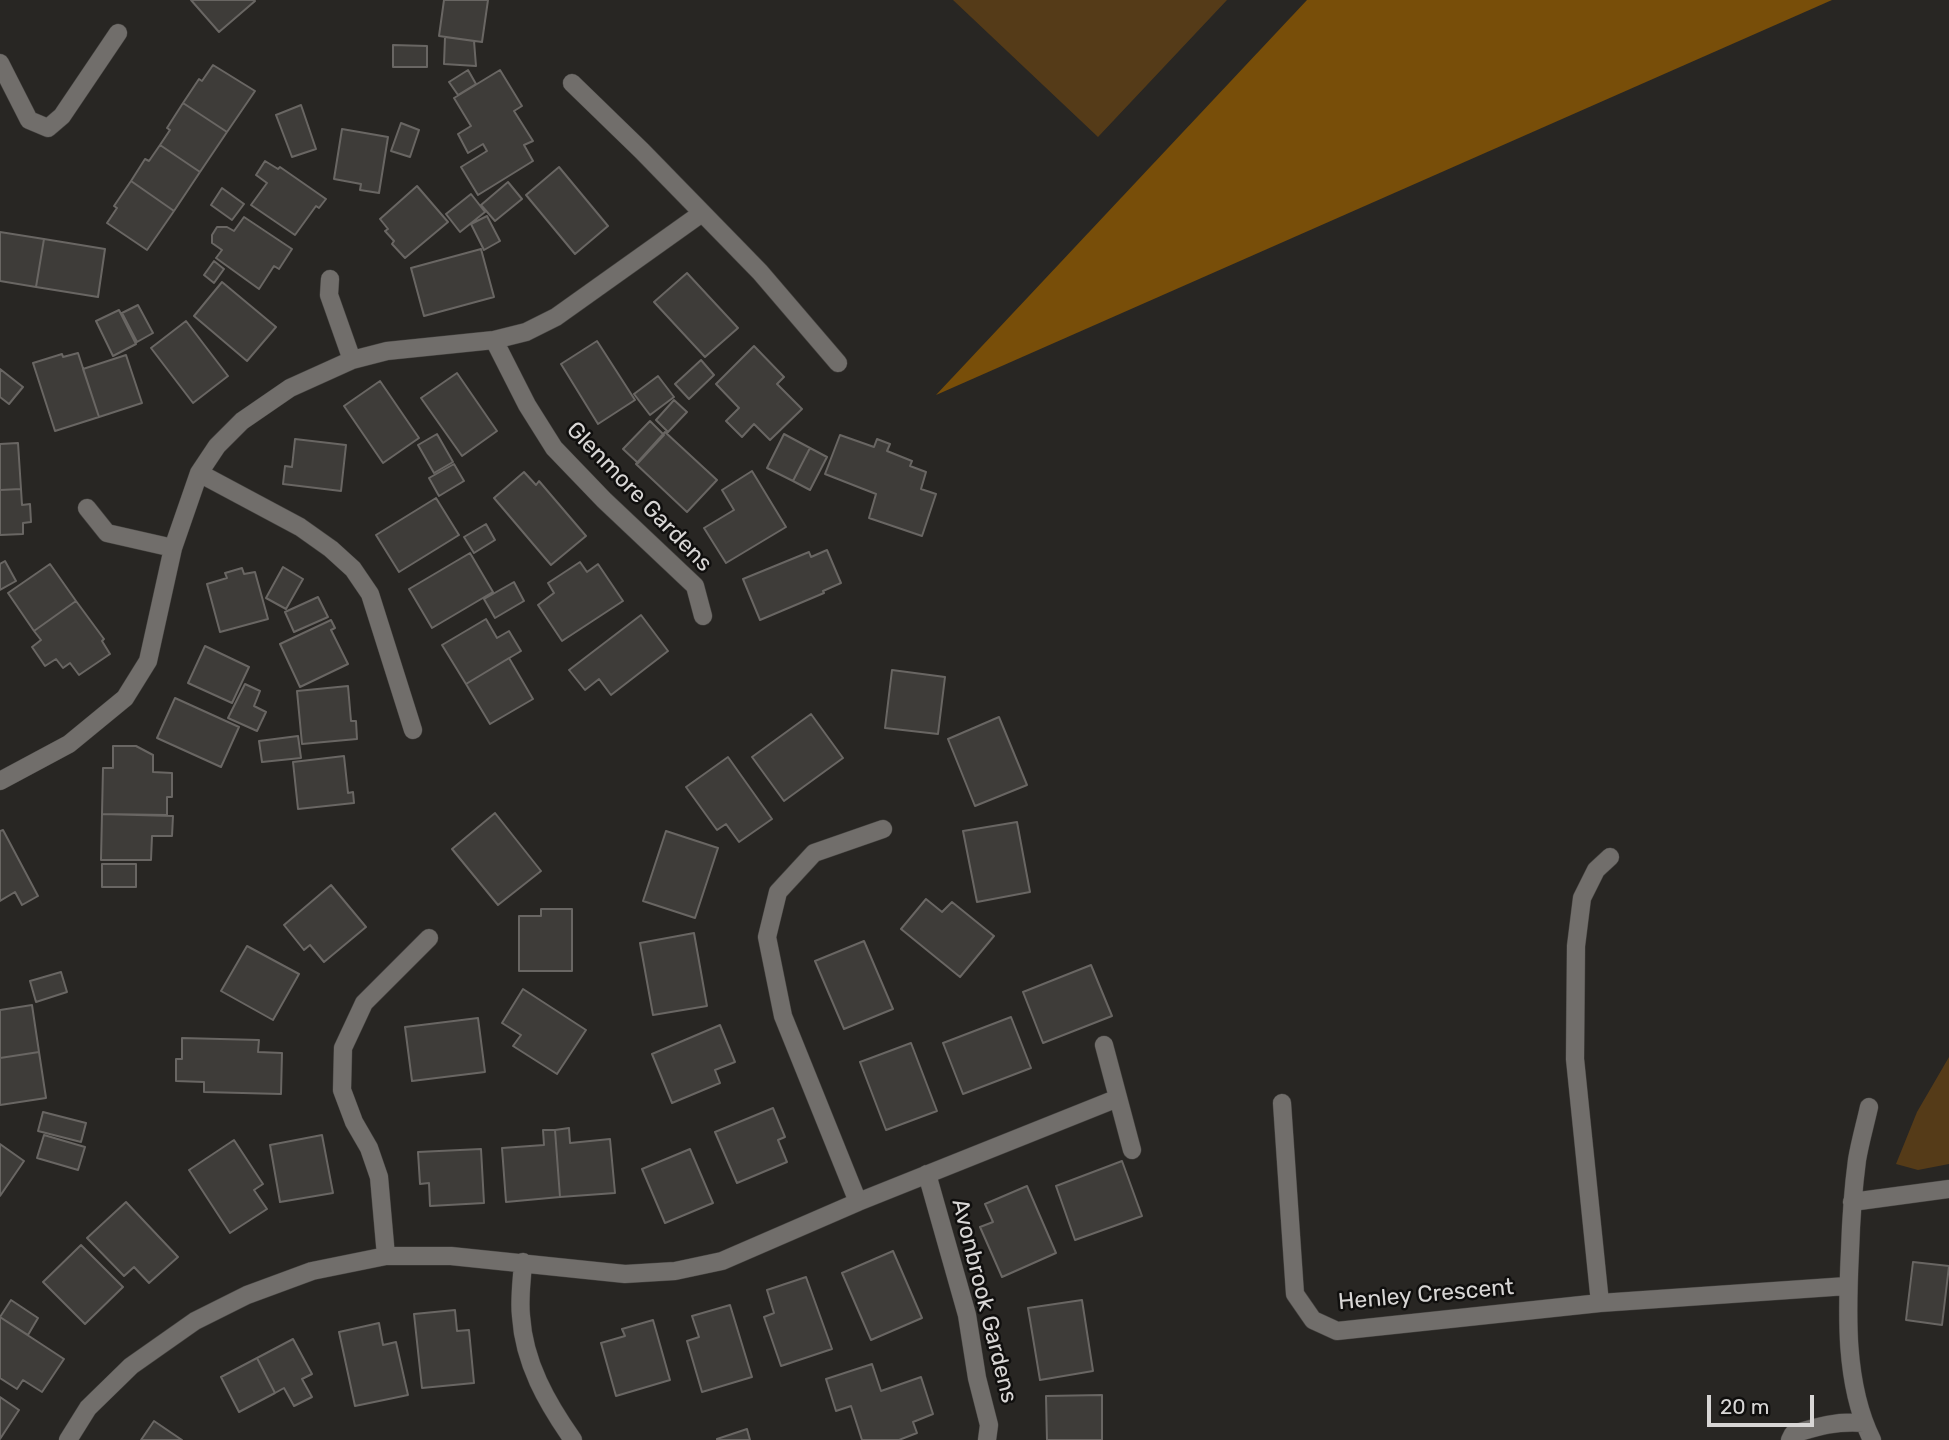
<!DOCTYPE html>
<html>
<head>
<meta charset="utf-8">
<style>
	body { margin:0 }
	#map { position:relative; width:1949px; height:1440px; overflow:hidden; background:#282623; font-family:Rubik,sans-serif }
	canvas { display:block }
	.scale { position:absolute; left:1707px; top:1395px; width:107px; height:32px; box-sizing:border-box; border:4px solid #d8d6d5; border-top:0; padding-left:9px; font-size:21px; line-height:24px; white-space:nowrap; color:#d8d6d5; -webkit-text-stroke:5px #100f0e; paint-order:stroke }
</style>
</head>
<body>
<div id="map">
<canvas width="1949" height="1440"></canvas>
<div class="scale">20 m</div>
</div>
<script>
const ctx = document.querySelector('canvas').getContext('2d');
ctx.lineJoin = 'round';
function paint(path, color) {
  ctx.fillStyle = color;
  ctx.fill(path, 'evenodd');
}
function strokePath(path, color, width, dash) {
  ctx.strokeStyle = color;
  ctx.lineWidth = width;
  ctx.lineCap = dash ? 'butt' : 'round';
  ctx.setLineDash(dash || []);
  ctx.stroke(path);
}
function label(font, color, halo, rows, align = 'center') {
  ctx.font = font + ' Rubik,sans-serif';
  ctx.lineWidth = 5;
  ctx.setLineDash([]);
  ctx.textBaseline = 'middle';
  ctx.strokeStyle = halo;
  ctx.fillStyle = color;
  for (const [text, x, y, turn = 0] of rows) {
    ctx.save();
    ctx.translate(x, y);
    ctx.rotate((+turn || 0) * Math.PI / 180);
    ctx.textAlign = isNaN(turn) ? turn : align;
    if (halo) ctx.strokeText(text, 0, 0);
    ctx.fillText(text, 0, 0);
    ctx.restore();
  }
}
paint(new Path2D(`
	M953 0H1227L1098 137Z
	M1949 1057V1164L1918 1170 1896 1164 1917 1112Z`), '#553b18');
paint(new Path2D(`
	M1307 0H1832L936 395Z`), '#784e09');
const building = new Path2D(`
	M191 0H254L255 1 219 32Z
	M444 0H488L482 42 439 36Z
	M445 37 474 41 476 66 444 64Z
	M393 45 427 46V67H393Z
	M213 65 255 91 227 132 183 103 199 79 202 81Z
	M468 70 476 84 458 95 449 82Z
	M500 70 522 106 514 111 533 141 524 145 533 161 478 195 461 167 487 151 483 144 468 153 458 134 471 126 454 98Z
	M183 103 227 132 200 172 160 145 170 130 167 128Z
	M301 105 316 149 292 157 276 115Z
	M401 123 419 130 410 157 391 151Z
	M342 129 388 137 379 193 360 190 361 184 334 179Z
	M160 145 200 172 174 211 131 181 145 159 149 161Z
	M265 161 278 169 280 167 326 199 319 208 316 206 295 235 251 205 267 183 256 175Z
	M559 167 608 226 575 254 526 195Z
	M131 181 174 211 147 250 107 223 117 208 114 206Z
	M508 182 522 199 495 221 481 205Z
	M417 186 448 222 405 258 392 244 394 241 385 231 388 229 380 219Z
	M222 188 244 204 232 220 211 205Z
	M471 194 485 212 460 232 446 214Z
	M487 216 500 241 484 250 471 224Z
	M244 217 292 249 279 269 274 266 259 289 216 258 222 250 212 243V235L217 227H227L234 231Z
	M0 232 44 239 36 287 0 281Z
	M44 239 105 249 98 297 36 287Z
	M481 249 494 297 424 316 411 268Z
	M214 261 224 269 214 283 204 275Z
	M687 273 738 328 705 357 654 302Z
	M222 282 276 327 247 361 194 316Z
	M138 305 153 333 137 342 122 313Z
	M119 310 136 344 113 356 96 321Z
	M186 321 228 376 193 403 151 348Z
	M597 341 635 400 598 424 561 364Z
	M754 346 784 377 777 384 802 409 770 440 754 424 742 437 726 421 739 408 716 384Z
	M78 353 99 417 55 431 33 363 62 354 63 357Z
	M126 355 142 403 99 417 83 369Z
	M701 360 714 375 689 399 675 384Z
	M0 369 23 387 9 404 0 397Z
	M457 373 497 431 462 456 421 398Z
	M658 376 674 397 650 415 634 394Z
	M380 381 419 438 383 463 344 406Z
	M674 400 687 412 668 432 656 420Z
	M650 421 664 435 638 463 623 449Z
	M665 432 717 480 687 512 636 464Z
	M437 434 453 462 434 473 418 445Z
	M784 434 810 448 793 481 767 468Z
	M840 435 874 447 877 439 890 444 887 451 912 461 910 466 926 472 921 489 936 494 922 536 869 518 876 494 825 474Z
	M295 439 346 445 341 491 283 484 285 466 292 467Z
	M18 443 21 489 0 490V444Z
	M810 448 827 457 810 490 793 481Z
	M454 464 464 481 439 496 429 478Z
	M752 471 786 527 726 563 704 528 734 510 722 490Z
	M524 472 536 485 539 481 586 536 551 565 494 498Z
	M21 489 22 505 30 504 31 522 23 523V534L0 535V490Z
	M436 498 459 535 399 572 376 535Z
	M486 524 495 540 474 553 464 537Z
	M827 550 841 583 823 591 824 593 760 620 743 579 809 552 811 557Z
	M470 553 493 592 432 628 409 589Z
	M5 561 16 581 0 590V564Z
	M580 562 587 572 598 564 623 601 562 641 538 605 554 593 548 583Z
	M50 564 76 601 34 631 8 593Z
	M283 567 303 579 286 609 266 598Z
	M242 568 244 574 255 572 268 619 220 632 207 584 227 578 225 573Z
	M514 582 524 601 495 618 484 599Z
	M318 597 328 617 294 632 285 612Z
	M76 601 104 639 102 641 110 654 79 675 70 663 63 668 56 659 45 666 32 647 41 640 34 631Z
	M641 615 668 651 611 695 599 679 585 690 569 670Z
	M486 619 497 638 509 631 521 651 466 684 442 645Z
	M331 620 335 628 331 630 348 664 300 687 280 644Z
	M205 646 249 667 232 703 188 683Z
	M509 658 533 699 490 724 466 684Z
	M892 670 945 677 938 734 885 728Z
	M245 684 260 691 254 706 266 712 257 731 228 718Z
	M348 686 351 721H356L357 739 302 744 297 691Z
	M175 698 239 727 221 767 157 738Z
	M811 714 843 758 784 801 752 757Z
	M999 717 1027 785 975 806 948 739Z
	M298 736 301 758 262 762 259 741Z
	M113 746H136L153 755V772L172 773V797H167V815L102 814 103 768H113Z
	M344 756 348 793 353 792 354 803 298 809 293 762Z
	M728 757 772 819 739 842 726 824 717 830 686 787Z
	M495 813 541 871 498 905 452 849Z
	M102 814 173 816 172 836H152L151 860H101Z
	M1017 822 1030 892 977 902 963 831Z
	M3 830 38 896 22 905 15 892 0 901V831Z
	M666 831 718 848 695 918 643 901Z
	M102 864H136V887H102Z
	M331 885 366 927 324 962 310 945 304 950 284 925Z
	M926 899 942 912 952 902 994 936 960 977 901 929Z
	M541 909H572V971H519V916H541Z
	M694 933 707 1006 653 1015 640 943Z
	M864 941 893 1009 844 1029 815 961Z
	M247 946 299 974 273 1020 221 991Z
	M1091 965 1112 1016 1043 1043 1023 992Z
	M61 972 67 992 36 1002 30 981Z
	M523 989 586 1030 557 1074 513 1046 521 1035 502 1023Z
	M32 1005 39 1052 0 1058V1010Z
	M1011 1017 1031 1068 963 1094 943 1043Z
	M478 1018 485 1072 412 1081 405 1027Z
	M720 1025 735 1062 715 1070 720 1083 672 1103 652 1054Z
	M182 1038 259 1040 258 1052 282 1053 281 1094 204 1092V1082L176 1081V1059H182Z
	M911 1043 937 1111 886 1130 860 1062Z
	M39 1052 46 1098 0 1105V1058Z
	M773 1108 785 1137 778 1140 787 1162 737 1183 715 1132Z
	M43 1112 86 1123 81 1142 38 1131Z
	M569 1128 570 1143 610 1139 615 1193 560 1197 555 1130Z
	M543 1130H555L560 1197 506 1202 502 1148 544 1145Z
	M44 1135 85 1147 78 1170 37 1158Z
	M322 1135 333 1193 280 1202 270 1145Z
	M234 1140 263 1184 254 1190 267 1209 230 1233 189 1170Z
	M0 1144 24 1161 0 1196Z
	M481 1149 484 1203 430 1206 429 1183 420 1184 418 1152Z
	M690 1149 713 1203 665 1223 642 1169Z
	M1122 1161 1142 1216 1075 1240 1056 1186Z
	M1027 1186 1056 1253 1002 1277 980 1227 993 1222 985 1204Z
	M126 1202 178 1257 149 1283 134 1267 124 1276 87 1238Z
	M81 1245 123 1287 85 1324 43 1282Z
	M893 1251 922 1318 871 1340 842 1273Z
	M1913 1262 1949 1266 1942 1325 1906 1320Z
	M806 1277 832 1349 781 1366 764 1317 774 1313 767 1290Z
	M11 1300 38 1318 28 1335 0 1317Z
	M1082 1300 1093 1371 1040 1380 1028 1308Z
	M730 1305 752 1377 702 1392 687 1341 699 1337 692 1316Z
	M455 1310 457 1331 469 1330 474 1383 422 1388 414 1314Z
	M0 1317 64 1359 42 1392 23 1380 17 1389 0 1378Z
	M653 1320 670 1380 616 1396 601 1343 625 1336 622 1329Z
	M379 1323 383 1345 396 1342 408 1395 355 1406 339 1332Z
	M293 1339 312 1374 302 1379 312 1397 294 1406 284 1388 275 1393 257 1358Z
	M257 1358 275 1393 239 1412 221 1377Z
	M872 1364 881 1391 921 1377 933 1414 913 1422 917 1433 899 1440H862L851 1406 836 1411 826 1379Z
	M1102 1395V1440H1047L1046 1396Z
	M0 1397 19 1410 0 1439Z
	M154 1421 182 1440H141Z
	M747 1429 750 1440H717V1439Z`);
paint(building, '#3e3c39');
strokePath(building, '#696663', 2);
const minor = new Path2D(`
	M0 63 29 120 48 128 62 116 118 33
	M572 83 642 151 760 272 838 363
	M330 279 329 295 352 360
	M494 340 527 405 554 448 604 500 695 586 703 616
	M199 473 300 527 331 549 353 569 370 594 413 730
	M87 508 107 533 173 548
	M0 781 69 744 125 698 148 661 173 548 199 473 217 446 242 421 290 388 352 360 387 351 494 340 526 332 556 317 702 213
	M1104 1045 1132 1150
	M1282 1103 1295 1294 1313 1320 1337 1331 1600 1303 1847 1286
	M1869 1107C1865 1125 1860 1142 1857 1160 1853 1190 1851 1220 1850 1251 1847 1311 1844 1384 1872 1440
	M927 1174 967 1315 977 1378 989 1425 987 1440
	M858 1202 783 1016 767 937 778 892 814 853 883 829
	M1852 1202 1949 1189
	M386 1256 379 1177 369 1148 354 1122 342 1090 343 1048 364 1003 429 938
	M523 1262C522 1280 519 1299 521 1316 524 1363 547 1403 573 1440
	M1600 1303 1575 1059 1576 946 1582 898 1596 870 1610 857
	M68 1440 88 1408 131 1366 195 1321 247 1295 312 1271 386 1256H451L625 1274 675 1271 722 1261 858 1202 1118 1098
	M1790 1440 1793 1434C1819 1426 1836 1421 1864 1423`);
strokePath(minor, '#454340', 19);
strokePath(minor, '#716e6b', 18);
label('23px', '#d8d6d5', '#100f0e', [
	["Glenmore Gardens",639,497,46],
	["Henley Crescent",1426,1295,-5],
	["Avonbrook Gardens",984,1301,76]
]);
</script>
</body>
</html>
